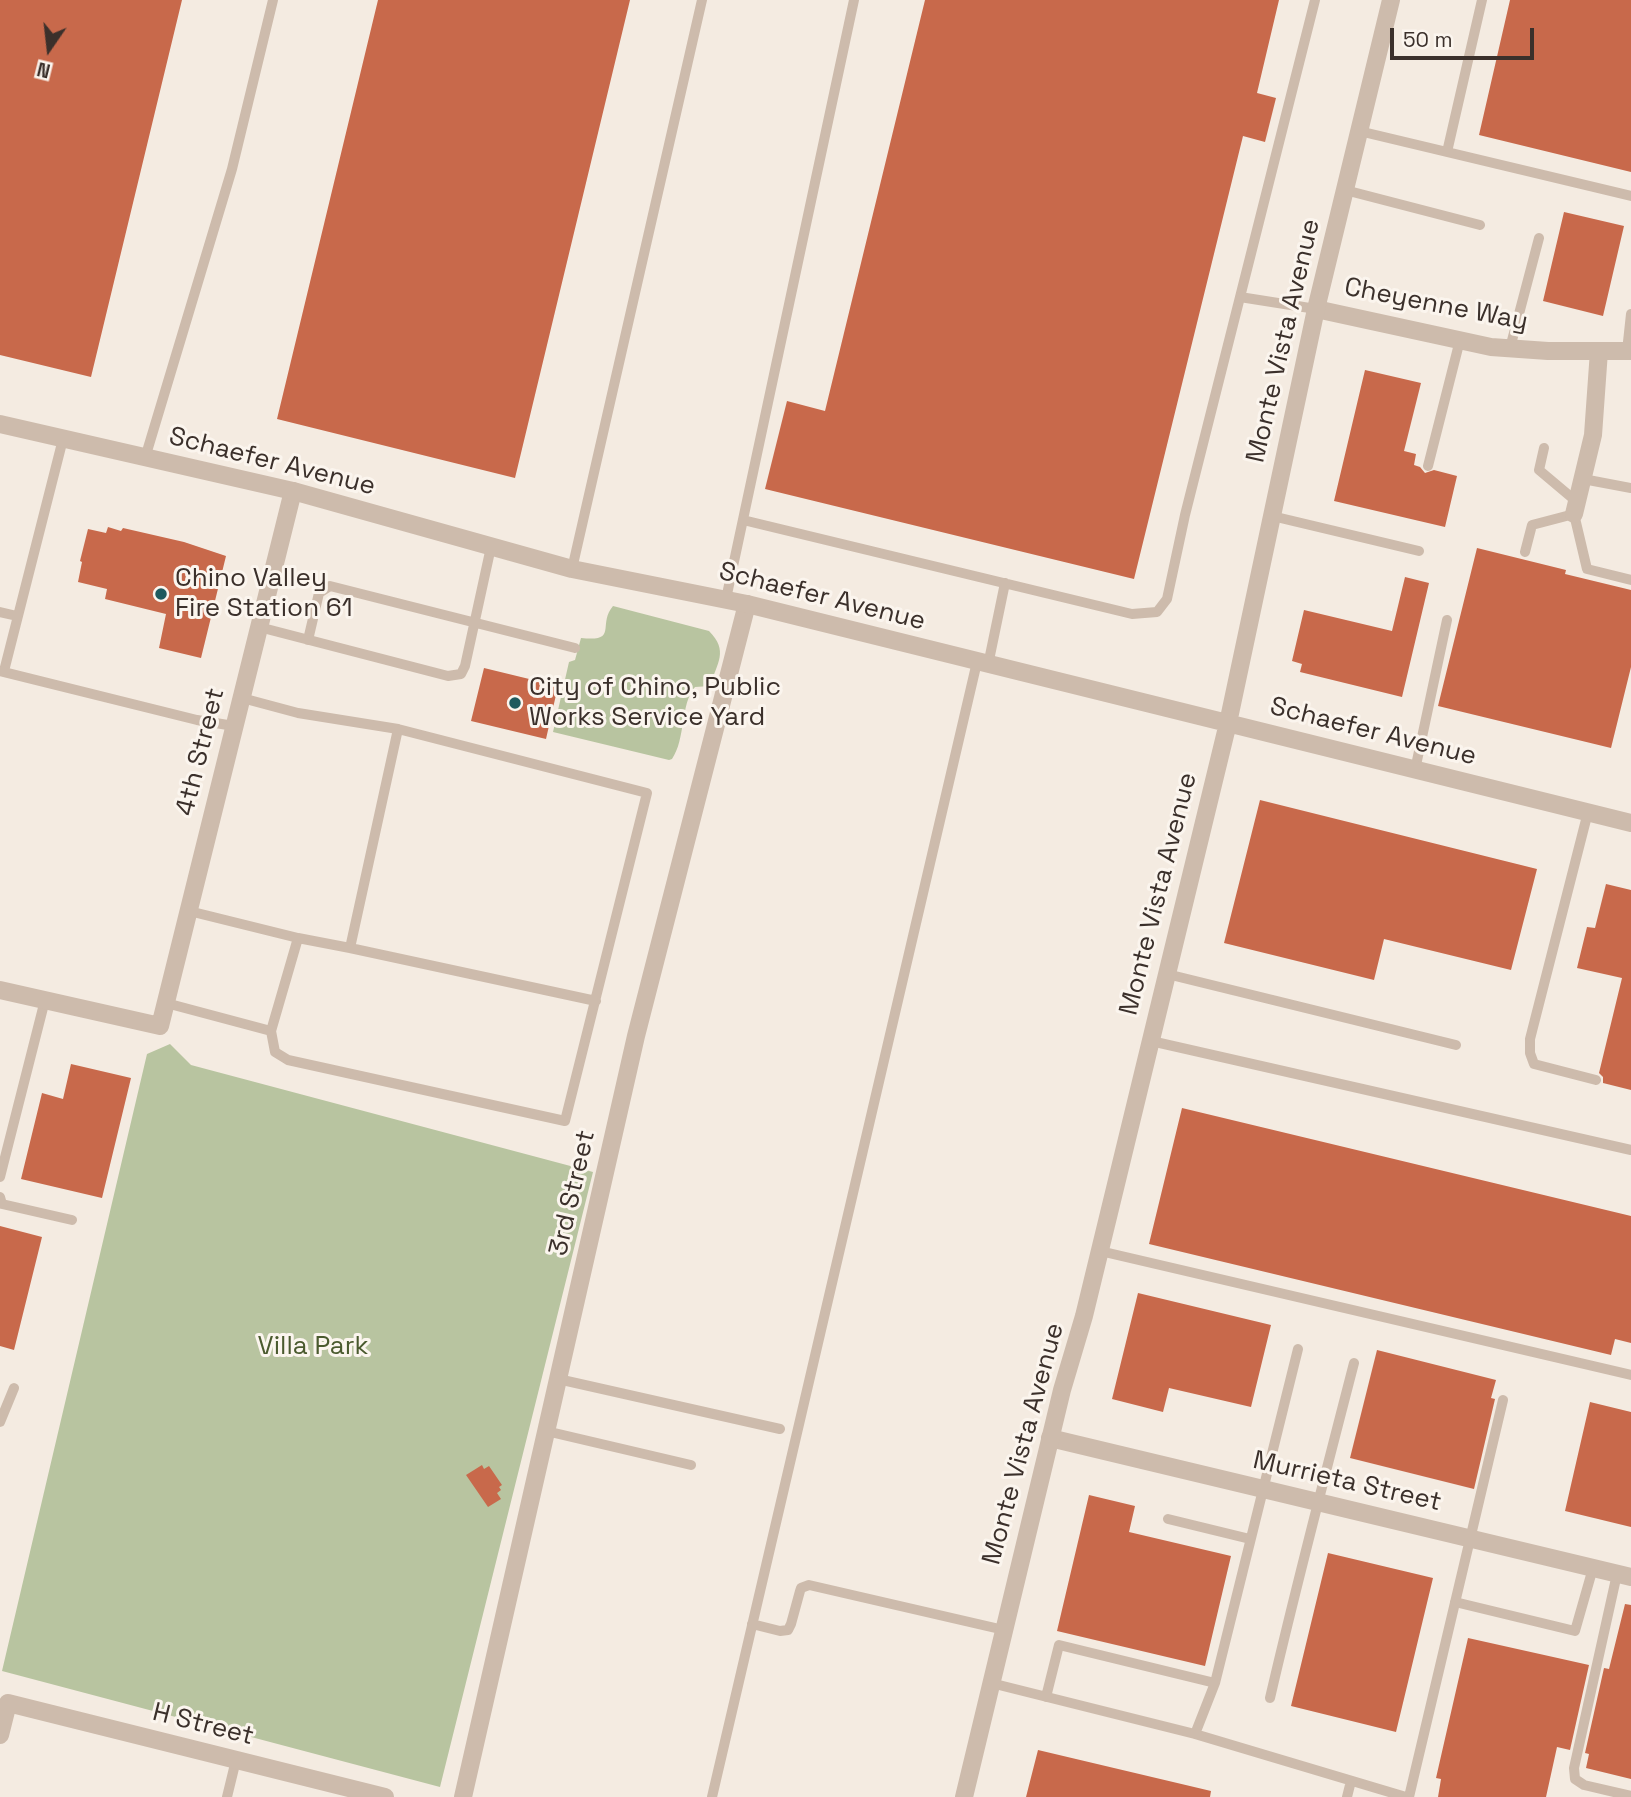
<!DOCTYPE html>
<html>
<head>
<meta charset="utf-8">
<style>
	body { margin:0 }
	#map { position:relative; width:1631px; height:1797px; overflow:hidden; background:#f4ebe1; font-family:"Space Grotesk",sans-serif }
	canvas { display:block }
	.north { position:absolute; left:14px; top:14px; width:70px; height:70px; -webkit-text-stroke:5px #fbf5ee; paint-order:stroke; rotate:194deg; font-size:19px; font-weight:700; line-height:28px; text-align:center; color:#3b302b }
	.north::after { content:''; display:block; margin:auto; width:24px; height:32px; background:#3b302b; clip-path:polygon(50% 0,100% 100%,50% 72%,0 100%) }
	.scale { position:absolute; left:1390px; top:28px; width:144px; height:32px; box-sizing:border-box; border:4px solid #3b302b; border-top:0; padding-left:9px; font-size:21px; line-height:24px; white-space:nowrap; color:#3b302b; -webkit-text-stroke:5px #fbf5ee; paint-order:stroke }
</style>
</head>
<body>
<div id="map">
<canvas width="1631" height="1797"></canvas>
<div class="north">N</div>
<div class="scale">50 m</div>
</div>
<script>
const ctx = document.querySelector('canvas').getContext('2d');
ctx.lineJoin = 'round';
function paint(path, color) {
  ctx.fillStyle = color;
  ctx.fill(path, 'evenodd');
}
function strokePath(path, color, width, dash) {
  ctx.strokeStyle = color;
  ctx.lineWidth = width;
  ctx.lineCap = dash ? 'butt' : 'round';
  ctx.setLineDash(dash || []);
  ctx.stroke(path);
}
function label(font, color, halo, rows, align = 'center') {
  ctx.font = font + ' "Space Grotesk",sans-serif';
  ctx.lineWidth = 6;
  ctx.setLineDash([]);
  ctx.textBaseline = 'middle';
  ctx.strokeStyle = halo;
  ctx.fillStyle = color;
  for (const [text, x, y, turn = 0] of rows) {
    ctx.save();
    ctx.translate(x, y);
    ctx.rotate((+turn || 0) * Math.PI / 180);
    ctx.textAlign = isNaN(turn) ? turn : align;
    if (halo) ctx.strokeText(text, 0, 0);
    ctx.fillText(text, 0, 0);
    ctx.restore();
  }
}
paint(new Path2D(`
	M613 606 709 631C729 651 717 663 710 686L695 687C680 704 686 739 672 759L669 760 553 732 569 662 575 660 581 638C619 642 597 625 613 606Z
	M170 1044 191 1065 593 1172 440 1787 2 1671 147 1054Z`), '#b8c4a0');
paint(new Path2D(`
	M0 0H182L91 377 0 355Z
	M378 0H630L515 478 277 419Z
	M925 0H1279L1257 93 1276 98 1265 142 1243 136 1134 579 765 489 787 401 825 411Z
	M1510 0H1631V172L1479 135Z
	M1564 212 1624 226 1603 316 1543 301Z
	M1365 370 1421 383 1404 451 1416 454 1414 465 1420 467 1425 473 1434 470 1457 476 1445 527 1334 501Z
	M108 527 121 531 123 528 184 542 226 556 201 658 159 648 166 614 105 599 107 589 78 582 82 562 80 561 88 529 106 533Z
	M1477 548 1566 570 1565 574 1631 590V667L1611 748 1438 706Z
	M1405 577 1429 583 1402 697 1300 672 1302 664 1292 661 1304 610 1392 631Z
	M484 668 558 686 546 739 471 721Z
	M1260 800 1537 869 1511 970 1384 939 1374 980 1224 943Z
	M1606 884 1631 890V1090L1603 1083V1077L1599 1073 1622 978 1577 968 1587 927 1595 928Z
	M71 1064 131 1078 102 1198 21 1179 42 1093 63 1099Z
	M1182 1108 1631 1216V1343L1615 1339 1611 1355 1149 1244Z
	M0 1226 42 1237 14 1350 0 1346Z
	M1138 1293 1271 1325 1251 1407 1169 1388 1163 1412 1112 1399Z
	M1377 1350 1496 1380 1491 1398 1495 1399 1474 1489 1350 1458Z
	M1590 1402 1631 1412V1527L1565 1511Z
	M482 1465 484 1469 489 1466 502 1485 499 1487 501 1490 497 1493 501 1499 488 1507 466 1475Z
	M1089 1495 1135 1506 1129 1532 1231 1556 1205 1666 1057 1631Z
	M1328 1553 1433 1578 1396 1732 1291 1706Z
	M1625 1604 1631 1605V1779L1586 1768 1589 1754 1585 1753 1604 1668 1609 1669Z
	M1468 1638 1589 1665 1570 1750 1557 1747 1546 1797H1438L1441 1779 1436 1778Z
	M1038 1750 1211 1791 1210 1797H1026Z`), '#c8694b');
strokePath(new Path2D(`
	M1359 131 1631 196
	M1447 152 1482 0
	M1345 190 1480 225
	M1240 297 1316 309
	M1510 348 1539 238
	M1627 351 1631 314
	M1544 448 1539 470 1577 502
	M145 458 232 169 273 0
	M1428 466 1460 340
	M1583 479 1631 488
	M1272 516 1419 551
	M743 520 1132 614 1157 612 1167 599 1185 515 1315 0
	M1525 552 1532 525 1574 514 1587 569 1631 580
	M572 569 702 0
	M726 599 854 0
	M0 612 17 616
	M259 627 448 676 461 674 465 666 491 547
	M308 640 319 593 330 586 575 648
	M988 665 1005 583
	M0 671 197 720 234 726
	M4 671 63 439
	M1415 770 1447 620
	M1588 812 1530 1039V1053L1534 1064 1596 1080
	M189 911 298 938 350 948 398 729 298 713 242 698
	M350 948 596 1001
	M1167 974 1456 1045
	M166 1003 271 1031 298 938
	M271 1031 275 1052 288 1060 565 1121 647 793 398 729
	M1151 1041 1631 1150
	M0 1177 45 1000
	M0 1197 2 1204 72 1220
	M1100 1251 1631 1375
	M558 1379 780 1429
	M0 1422 14 1388
	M546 1431 691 1465
	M1168 1519 1250 1539
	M1617 1574 1574 1768 1575 1779 1584 1785 1631 1796
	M1455 1602 1575 1631 1593 1568
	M752 1624 780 1631 788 1630 791 1624 800 1591 801 1588 809 1585 1004 1630
	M991 1683 1195 1734 1406 1797
	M1046 1697 1059 1645 1215 1683
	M1270 1698C1296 1586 1325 1475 1354 1363
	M1195 1734 1215 1683 1298 1349
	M227 1797 236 1760
	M712 1797 977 662
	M1347 1797 1351 1781
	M1409 1797 1503 1400`), '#cdbbac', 10);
strokePath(new Path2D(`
	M1316 309 1491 347 1548 351H1631
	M1574 514 1593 435 1599 351
	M0 990 160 1026 293 491
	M1050 1438 1631 1577
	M0 1735 8 1703 385 1797
	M463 1797 636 1036 747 604`), '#cdbbac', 18);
strokePath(new Path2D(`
	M0 424 293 491 572 569 747 604 1631 823
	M964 1797 1062 1390 1084 1316 1228 723 1316 309 1391 0`), '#cdbbac', 18);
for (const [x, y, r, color] of [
	[161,594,7,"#1f5a5e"],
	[515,703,7,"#1f5a5e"]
]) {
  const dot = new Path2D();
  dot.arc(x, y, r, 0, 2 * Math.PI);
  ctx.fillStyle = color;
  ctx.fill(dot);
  strokePath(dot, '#fbf5ee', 2.5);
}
label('26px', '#3b302b', '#fbf5ee', [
	["Cheyenne Way",1436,305,11],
	["Monte Vista Avenue",1284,341,-77],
	["Schaefer Avenue",272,462,14],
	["Schaefer Avenue",822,597,14],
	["Schaefer Avenue",1373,732,14],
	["4th Street",201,752,-76],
	["Monte Vista Avenue",1159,894,-76],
	["3rd Street",573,1193,-77],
	["Monte Vista Avenue",1024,1444,-75],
	["Murrieta Street",1347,1482,13],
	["H Street",203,1725,14]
]);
label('26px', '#3b302b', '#fbf5ee', [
	["Chino Valley",175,579],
	["Fire Station 61",175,609],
	["City of Chino, Public",529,688],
	["Works Service Yard",529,718]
], 'left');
label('26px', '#4a5a2e', '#fbf5ee', [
	["Villa Park",313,1347]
]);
</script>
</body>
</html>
